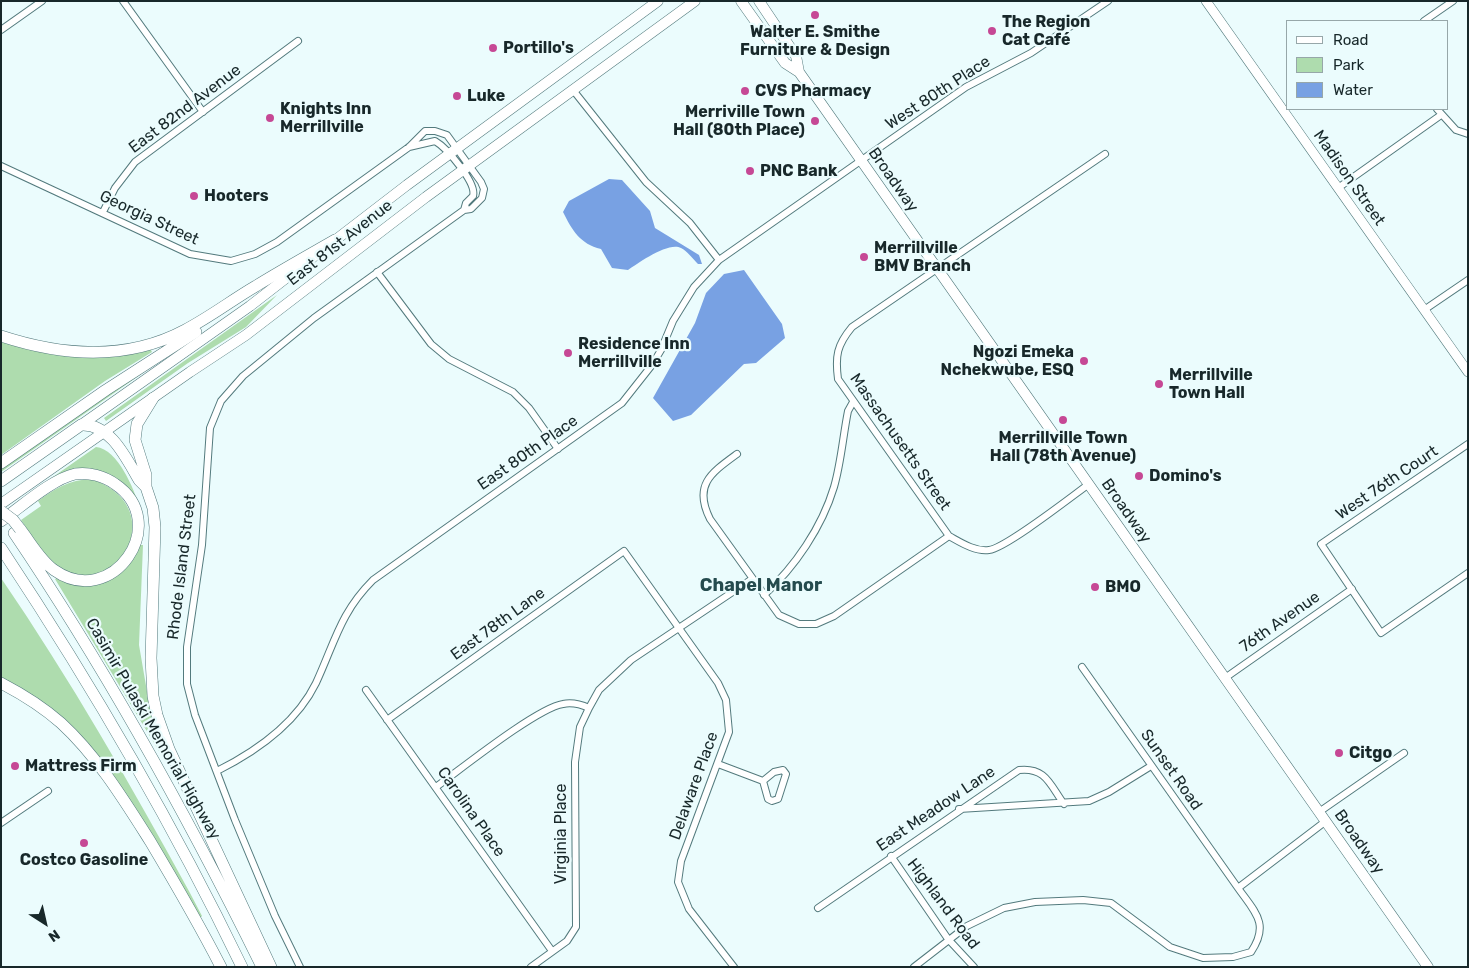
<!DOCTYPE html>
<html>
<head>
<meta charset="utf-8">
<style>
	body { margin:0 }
	#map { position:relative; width:1469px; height:968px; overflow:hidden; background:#ebfcfd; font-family:Rubik,sans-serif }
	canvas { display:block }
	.frame { position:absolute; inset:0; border:2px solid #18282a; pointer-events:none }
	.legend { position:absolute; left:1286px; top:20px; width:162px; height:90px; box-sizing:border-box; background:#ebfcfd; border:1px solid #97a7a9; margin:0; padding:6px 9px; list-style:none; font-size:15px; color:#18282a }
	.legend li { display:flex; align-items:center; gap:10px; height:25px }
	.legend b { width:25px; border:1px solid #97a7a9 }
	.north { position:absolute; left:20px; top:898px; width:50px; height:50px; -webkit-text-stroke:4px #ebfcfd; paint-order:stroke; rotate:145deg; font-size:14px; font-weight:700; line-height:20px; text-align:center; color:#18282a }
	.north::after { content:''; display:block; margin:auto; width:18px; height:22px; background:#18282a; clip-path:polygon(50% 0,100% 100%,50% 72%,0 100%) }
</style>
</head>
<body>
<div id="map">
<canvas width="1469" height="968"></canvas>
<div class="frame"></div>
<ul class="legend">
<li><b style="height:6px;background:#fff"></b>Road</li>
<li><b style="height:14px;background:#aedcae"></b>Park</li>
<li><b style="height:14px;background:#78a1e3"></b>Water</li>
</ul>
<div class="north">N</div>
</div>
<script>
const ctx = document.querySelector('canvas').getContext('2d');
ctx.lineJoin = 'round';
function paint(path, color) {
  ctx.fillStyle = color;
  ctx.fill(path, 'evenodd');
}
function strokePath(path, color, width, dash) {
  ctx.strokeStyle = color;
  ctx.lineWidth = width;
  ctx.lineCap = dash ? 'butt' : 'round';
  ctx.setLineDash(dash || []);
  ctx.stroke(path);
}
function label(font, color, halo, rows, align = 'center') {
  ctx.font = font + ' Rubik,sans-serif';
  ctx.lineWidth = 4.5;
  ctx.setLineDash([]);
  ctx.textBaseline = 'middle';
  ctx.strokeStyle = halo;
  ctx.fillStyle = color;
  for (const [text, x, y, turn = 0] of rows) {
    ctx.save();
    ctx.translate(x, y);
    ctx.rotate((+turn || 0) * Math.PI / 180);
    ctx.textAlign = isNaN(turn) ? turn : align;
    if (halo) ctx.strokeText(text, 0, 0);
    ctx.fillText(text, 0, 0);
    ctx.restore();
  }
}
paint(new Path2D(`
	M277 295 246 327 188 363 106 421 104 418Z
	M1 340 69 357 98 356 150 348 152 352 105 381 1 455Z
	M147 370 1 472V469L116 388Z
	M96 447C118 449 134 489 140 508L124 485 109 474 95 471 17 502Z
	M91 479C172 506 119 601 62 570 44 560 32 536 21 520L41 506 38 501C56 488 69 480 91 479Z
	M140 545H143L139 645 150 709 164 751 160 753 55 579 57 578 72 583 130 562 137 553Z
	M1 578C70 679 131 785 190 893L202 916 199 919 144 827 42 702 1 677Z`), '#aedcae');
paint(new Path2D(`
	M609 179 622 180 650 211 655 228 699 255 702 264H698C693 259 687 251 681 248 669 241 638 263 628 270L612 268 601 249C580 244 572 230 563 212L569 201Z
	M744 270 782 324 785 338 756 363 744 364 691 415 673 421 653 398 695 323 706 293 724 274Z`), '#78a1e3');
const street = new Path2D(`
	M123 1 203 112
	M1424 21 1453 1
	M1 30 42 1
	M573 90 646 182 690 223 719 260
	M1437 109 1456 130 1468 134
	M409 147 435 141C447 148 477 183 473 196L466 203 464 210
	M1 166 190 254 231 261 255 254 277 242 409 147 425 131H435L447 135 481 182 484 189 482 198 471 209 464 210 314 318 243 376 221 401 210 428 202 545 187 647V684L195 715 235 820 275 916 300 967
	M1338 188 1441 115
	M103 212 115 188 135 162 298 41
	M377 272 431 344 449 359 513 392 529 408 558 449
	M1424 310 1468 280
	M1468 444 1321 544 1381 633 1468 573
	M737 454C711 473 693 485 710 519L779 615 799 624H816L834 616 949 536C960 542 975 552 989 550 1006 548 1071 497 1089 484
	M949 536 838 379C835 356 837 345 852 327L1105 154
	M764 595C795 567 822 527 834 487 841 463 843 436 848 411L853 402
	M1082 667 1238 888
	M1225 678 1352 589
	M366 690 552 951
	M387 720 624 551 718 683 726 700 729 732 681 861 678 882 689 909 734 967
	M718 764 763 781 768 799 772 801 778 799 786 774 783 770 774 772 763 781
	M217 771C257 751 296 724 316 683 335 642 340 613 373 580L622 403 652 365 661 350 673 321 694 287 719 260 966 87 1031 53 1108 1
	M436 787C461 769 537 708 563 704 572 702 580 704 589 708L599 690 631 660 752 579
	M959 809 1089 801 1109 792 1151 766
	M1319 812 1404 753
	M1 823 48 791
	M891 856 948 939 974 967
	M818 908 1019 770C1046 767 1050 785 1064 804
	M531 967 567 941 576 927 575 762 580 727 589 708
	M914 967 967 926 1004 908 1035 902 1083 900 1111 903 1170 947 1203 958 1233 957 1251 952C1270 924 1255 912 1238 888L1326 821`);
const secondary = new Path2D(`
	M1206 1 1468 372`);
const primary = new Path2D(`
	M741 1 785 63 799 72 1428 967
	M759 1 796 56 799 72
	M329 245 407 185 658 1
	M81 425 250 306 317 254
	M1 504 190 372 246 335 426 197 695 1`);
const highway = new Path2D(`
	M1 336C62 356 127 361 185 330 210 317 232 300 256 286 282 270 309 255 335 240
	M153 398 137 424 135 440 146 475V487L153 508 155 527 151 658 153 696 157 715 169 749 271 967
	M1 463 106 390 196 332
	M1 481 81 425C110 423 126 458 139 480L146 487
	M1 521C21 507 52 479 75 474 89 472 104 476 115 484 173 523 112 611 54 570 40 560 31 543 20 529
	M14 533C108 672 188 817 262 967
	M1 548C90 682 172 822 242 967
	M1 683C22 694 43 707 61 723 97 756 124 800 150 841 175 883 199 924 221 967`);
strokePath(street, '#537a7d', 8);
strokePath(secondary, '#537a7d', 10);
strokePath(primary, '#537a7d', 11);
strokePath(highway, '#537a7d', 12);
strokePath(street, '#fff', 6);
strokePath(secondary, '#fff', 9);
strokePath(primary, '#fff', 10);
strokePath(highway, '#fff', 11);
const highwayBridge = new Path2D(`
	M1 511 13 520 20 529`);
strokePath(highwayBridge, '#537a7d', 12, []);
strokePath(highwayBridge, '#fff', 11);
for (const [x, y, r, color] of [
	[815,15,5,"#c64895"],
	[992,31,5,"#c64895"],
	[493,48,5,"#c64895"],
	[745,91,5,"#c64895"],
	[457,96,5,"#c64895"],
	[270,118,5,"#c64895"],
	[815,121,5,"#c64895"],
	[750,171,5,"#c64895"],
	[194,196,5,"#c64895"],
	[864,257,5,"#c64895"],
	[568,353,5,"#c64895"],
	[1084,361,5,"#c64895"],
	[1159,384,5,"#c64895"],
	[1063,420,5,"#c64895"],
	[1139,476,5,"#c64895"],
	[1095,587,5,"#c64895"],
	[1339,753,5,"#c64895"],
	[15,766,5,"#c64895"],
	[84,843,5,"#c64895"]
]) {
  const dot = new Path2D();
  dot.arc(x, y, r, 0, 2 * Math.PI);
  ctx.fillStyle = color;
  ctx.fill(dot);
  strokePath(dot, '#ebfcfd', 2);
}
label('bold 16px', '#18282a', '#ebfcfd', [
	["The Region",1002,22],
	["Cat Café",1002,40],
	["Walter E. Smithe",815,32,"center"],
	["Furniture & Design",815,50,"center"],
	["Portillo's",503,48],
	["CVS Pharmacy",755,91],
	["Luke",467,96],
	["Knights Inn",280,109],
	["Merrillville",280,127],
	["Merriville Town",805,112,"right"],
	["Hall (80th Place)",805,130,"right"],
	["PNC Bank",760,171],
	["Hooters",204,196],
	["Merrillville",874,248],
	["BMV Branch",874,266],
	["Residence Inn",578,344],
	["Merrillville",578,362],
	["Ngozi Emeka",1074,352,"right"],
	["Nchekwube, ESQ",1074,370,"right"],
	["Merrillville",1169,375],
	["Town Hall",1169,393],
	["Merrillville Town",1063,438,"center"],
	["Hall (78th Avenue)",1063,456,"center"],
	["Domino's",1149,476],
	["BMO",1105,587],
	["Citgo",1349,753],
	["Mattress Firm",25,766],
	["Costco Gasoline",84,860,"center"]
], 'left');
label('16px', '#18282a', '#ebfcfd', [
	["West 80th Place",938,93,-33],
	["East 82nd Avenue",185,109,-37],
	["Madison Street",1349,178,55],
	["Broadway",893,180,55],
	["Georgia Street",149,218,25],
	["East 81st Avenue",340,243,-38],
	["Massachusetts Street",900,442,55],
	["East 80th Place",528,453,-35],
	["West 76th Court",1387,483,-34],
	["Broadway",1126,511,55],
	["Rhode Island Street",182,567,-83],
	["76th Avenue",1280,622,-35],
	["East 78th Lane",498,624,-36],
	["Casimir Pulaski Memorial Highway",153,729,60],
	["Sunset Road",1171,770,55],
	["Delaware Place",694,786,-70],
	["East Meadow Lane",936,809,-34],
	["Carolina Place",471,812,55],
	["Virginia Place",561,834,-90],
	["Broadway",1359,842,55],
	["Highland Road",943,904,53]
]);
label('bold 18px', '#254b4e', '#ebfcfd', [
	["Chapel Manor",761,586]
]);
</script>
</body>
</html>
